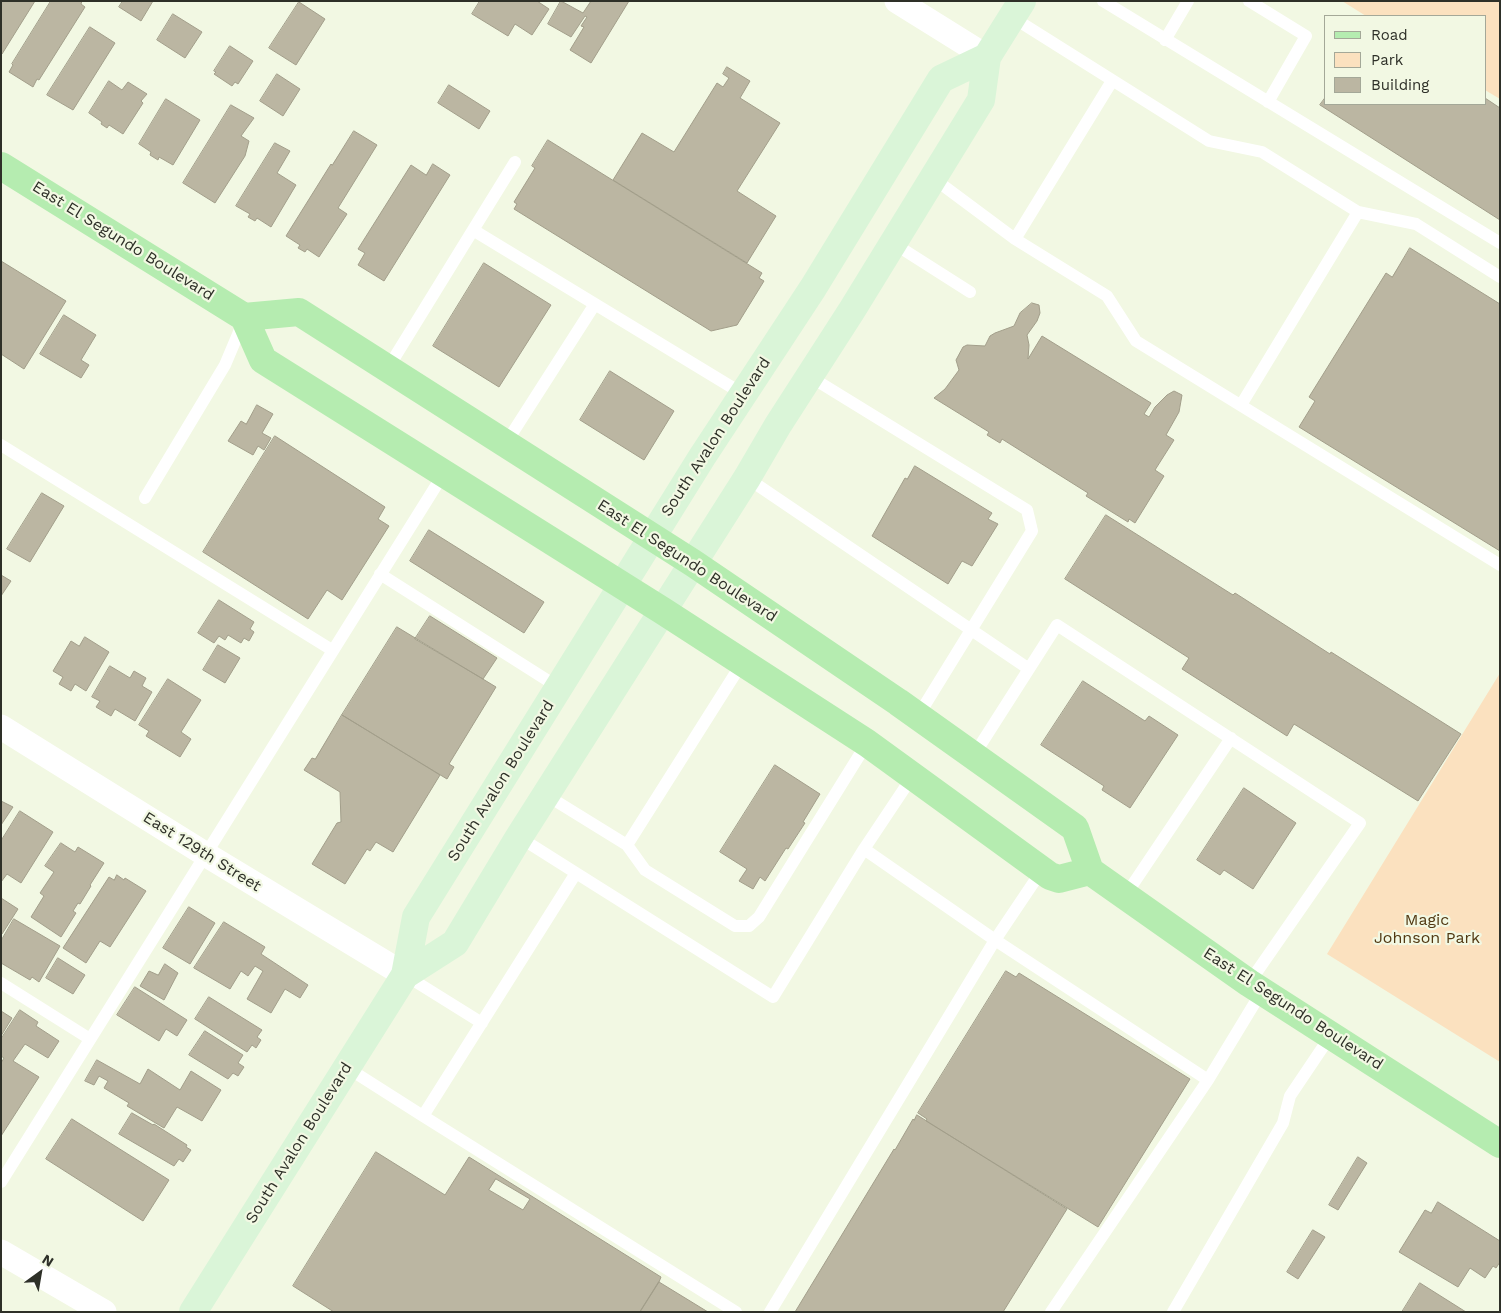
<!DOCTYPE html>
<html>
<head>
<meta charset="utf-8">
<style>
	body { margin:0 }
	#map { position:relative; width:1501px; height:1313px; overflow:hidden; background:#f2f8e3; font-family:"Work Sans",sans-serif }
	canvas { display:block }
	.frame { position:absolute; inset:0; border:2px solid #2e3028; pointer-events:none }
	.legend { position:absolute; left:1324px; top:15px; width:162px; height:90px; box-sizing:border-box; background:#f2f8e3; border:1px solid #a4a898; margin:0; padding:6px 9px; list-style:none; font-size:15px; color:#2e3028 }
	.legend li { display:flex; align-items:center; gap:10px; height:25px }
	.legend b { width:25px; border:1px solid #a4a898 }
	.north { position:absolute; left:15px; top:1248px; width:50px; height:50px; -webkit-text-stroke:4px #f2f8e3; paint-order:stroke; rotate:32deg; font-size:14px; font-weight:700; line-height:20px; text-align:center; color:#2e3028 }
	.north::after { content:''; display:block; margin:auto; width:18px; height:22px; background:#2e3028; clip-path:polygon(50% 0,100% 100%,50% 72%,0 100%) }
</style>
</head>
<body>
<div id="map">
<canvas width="1501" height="1313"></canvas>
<div class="frame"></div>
<ul class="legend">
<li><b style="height:6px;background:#b5ecb0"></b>Road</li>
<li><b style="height:14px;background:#fbe1bf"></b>Park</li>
<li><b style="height:14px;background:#bbb6a2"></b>Building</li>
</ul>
<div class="north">N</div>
</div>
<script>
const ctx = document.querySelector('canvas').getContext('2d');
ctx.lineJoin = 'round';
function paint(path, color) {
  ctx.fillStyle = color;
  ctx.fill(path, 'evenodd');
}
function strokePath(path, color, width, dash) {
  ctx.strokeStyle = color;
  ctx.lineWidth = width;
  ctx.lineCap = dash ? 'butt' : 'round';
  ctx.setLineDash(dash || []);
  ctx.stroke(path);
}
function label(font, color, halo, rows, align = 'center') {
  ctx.font = font + ' "Work Sans",sans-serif';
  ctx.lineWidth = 4.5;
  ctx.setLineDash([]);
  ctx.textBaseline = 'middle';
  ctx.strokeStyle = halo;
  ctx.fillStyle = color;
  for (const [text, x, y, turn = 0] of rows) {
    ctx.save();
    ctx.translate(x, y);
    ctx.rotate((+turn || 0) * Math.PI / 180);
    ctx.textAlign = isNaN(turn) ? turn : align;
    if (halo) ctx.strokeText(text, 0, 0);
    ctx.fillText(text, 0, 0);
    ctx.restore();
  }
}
paint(new Path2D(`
	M1342 1H1500V99L1485 90V16H1366Z
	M1500 673V1062L1327 954Z`), '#fbe1bf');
const building = new Path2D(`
	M1 1H35L2 54H1Z
	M51 1H82L81 4 85 7 39 80 37 79 33 87 9 72 13 65 12 64Z
	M123 1H153L141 21 119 7Z
	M480 1H537L549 9 532 35 515 24 508 36 472 14Z
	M561 1 583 13 591 1H629L591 63 570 50 584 27 581 26 587 17 585 16 571 37 548 24Z
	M299 2 325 19 296 65 269 48Z
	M173 14 202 32 185 58 157 40Z
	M90 27 115 43 73 110 47 95Z
	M230 46 253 61 238 84 235 82 232 86 214 74 216 72 214 71Z
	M727 67 750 81 740 98 780 123 737 191 776 216 747 263 613 180 642 133 674 152 717 83 723 87 729 78 723 74Z
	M277 74 300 89 283 116 260 101Z
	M109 81 122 90 128 82 147 94 141 101 143 103 123 134 109 125 107 128 101 124 102 122 89 113Z
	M449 85 490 111 479 129 438 103Z
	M1325 98V104H1485V98L1500 108V220L1320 105Z
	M166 99 200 120 173 165 159 157 158 160 150 155 151 152 139 144Z
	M231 105 254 118 241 136 249 141 245 156 215 203 183 183Z
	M354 131 377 145 338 208 347 214 319 257 307 249 305 252 298 248 300 245 286 236 331 164 332 165Z
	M548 140 762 273 759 278 764 281 737 325 711 331 514 209 517 204 514 202 535 168 532 166Z
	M275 143 290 151 277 173 296 185 271 227 257 218 255 221 248 217 250 214 236 206Z
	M433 164 450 175 384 281 358 265 365 253 358 249 411 165 426 175Z
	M1410 248 1500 304V551L1299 427 1315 401 1309 397 1386 273 1392 277Z
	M1 261 66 301 24 369 1 354Z
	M484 263 551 305 499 387 433 346Z
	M1032 303 1039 305 1040 313 1037 321 1027 335 1029 345 1028 359 1042 336 1151 403 1144 414 1149 417 1155 407 1167 395 1174 391 1182 395 1179 412 1166 435 1174 440 1155 470 1164 476 1135 523 1129 519 1128 522 1086 496 1088 493 1002 439 1000 443 987 435 989 432 934 398 945 389 959 370 956 360 963 347 967 345 985 346 990 336 995 333 1014 326 1020 313Z
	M64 315 96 335 81 360 89 365 81 378 40 354Z
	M610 371 674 411 644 460 580 420Z
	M257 405 273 414 262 433 271 438 264 450 258 446 253 455 228 441 241 421 246 424Z
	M275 436 385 507 378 519 389 526 342 600 327 590 308 619 203 552Z
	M915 466 992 513 988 519 998 524 972 566 962 561 948 584 872 536 905 478 907 479Z
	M42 493 64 506 30 562 7 549Z
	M1106 515 1233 595 1235 593 1330 654 1331 652 1461 734 1418 801 1294 724 1287 736 1182 669 1189 658 1065 579Z
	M429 530 544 602 524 633 410 561Z
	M1 575 11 581 1 596Z
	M219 600 254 622 250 629 254 632 249 641 244 638 241 643 228 635 225 640 219 636 214 643 198 633Z
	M430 616 497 658 483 679 415 639Z
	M397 627 496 687 449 764 454 767 447 779 342 715Z
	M85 637 109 652 86 691 75 684 71 691 59 684 63 677 53 671 71 641 79 646Z
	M218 645 240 658 225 683 203 670Z
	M110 666 130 678 134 671 146 678 142 686 152 692 135 721 115 709 111 716 96 707 100 701 92 697Z
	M168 679 201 700 181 732 191 739 180 757 146 736 149 731 139 725Z
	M1083 681 1145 721 1149 716 1178 735 1130 808 1102 790 1104 786 1041 745Z
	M342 715 440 775 393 852 376 842 370 851 367 849 345 884 312 864 337 823 341 822 340 792 304 770 312 758 315 759Z
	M775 765 820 794 803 822 805 823 788 849 786 848 765 881 760 877 753 889 739 881 747 869 720 852Z
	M1244 788 1296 823 1253 889 1224 870 1220 875 1197 860Z
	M1 801 13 807 1 825Z
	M20 811 53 832 21 883 7 874 1 882V841Z
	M61 843 75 852 78 847 104 863 90 885 91 886 80 904 78 903 73 911 76 913 61 937 31 917 44 896 40 893 54 872 45 866Z
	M117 875 124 880 125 878 146 891 110 947 100 941 86 963 63 948 109 877 114 880Z
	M1 898 18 909 2 934 1 933Z
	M189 907 215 923 190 964 163 948Z
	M14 919 60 946 39 982 32 977 30 980 1 963V941Z
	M224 922 265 947 261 954 308 985 300 998 285 989 271 1013 247 999 263 971 255 966 248 976 241 971 230 989 194 968Z
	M58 958 85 975 73 994 46 978Z
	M165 964 178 973 164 1000 140 986 149 971 158 975Z
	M1006 971 1016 977 1019 973 1190 1079 1098 1227 926 1121 927 1119 918 1113Z
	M135 987 187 1020 177 1036 166 1029 159 1041 117 1015Z
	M209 997 262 1030 257 1037 261 1040 256 1048 252 1045 247 1052 195 1019Z
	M20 1010 38 1022 36 1026 59 1041 48 1058 25 1044 13 1061 39 1077 1 1136V1063L4 1058 1 1056V1039Z
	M1 1011 12 1018 1 1036Z
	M205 1031 243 1055 238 1063 244 1067 238 1076 233 1073 228 1079 189 1055Z
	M97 1060 140 1084 148 1069 180 1090 191 1071 221 1090 202 1121 177 1107 164 1128 127 1106 129 1103 104 1088 108 1081 99 1076 94 1085 85 1081Z
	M132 1113 153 1125 154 1124 187 1145 186 1147 191 1150 183 1162 179 1159 174 1166 119 1134Z
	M917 1115 1067 1209 1003 1312H795L894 1149 895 1150 913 1119 914 1120Z
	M72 1119 169 1180 143 1221 46 1159Z
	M376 1152 445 1195 469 1157 661 1277 659 1282 640 1312H334L293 1286ZM496 1179 530 1199 523 1210 489 1190Z
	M1358 1157 1367 1163 1338 1210 1329 1205Z
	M1438 1202 1500 1241V1262L1496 1268 1493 1266 1485 1278 1470 1268 1458 1287 1399 1252 1425 1210 1431 1213Z
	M1313 1230 1325 1237 1298 1279 1287 1272Z
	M659 1282 708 1312H640Z
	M1420 1283 1466 1312H1402Z`);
paint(building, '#bbb6a2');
strokePath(building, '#a29e8a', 1);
strokePath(new Path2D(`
	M1103 1 1500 243
	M1249 1 1306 36 1268 102
	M1012 17 1209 141 1262 152 1358 212 1416 224 1500 277
	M1165 40 1188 1
	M933 178 1015 239 1107 296 1136 341 1500 565
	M473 230 515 162
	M1015 239 1112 81
	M893 243 970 292
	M388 368 473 230 743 394
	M809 376 1027 510 1032 531 918 716
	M1241 405 1358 212
	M506 443 595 304
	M1 445 332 650
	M747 478 1029 669
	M145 498 225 365 244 320
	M380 574 558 687
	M974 755 1057 625 1360 823 1249 983
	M912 777 864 849 995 940 1208 1080 1262 991
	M546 795 627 845 742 663
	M519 837 576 873
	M627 845 645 870 735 926H749L759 917 867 743
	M1125 896 1231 738
	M405 975 482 1023
	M1 983 90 1039
	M346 1067 423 1116
	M1 1182 444 473
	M736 1312 423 1116 576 873 773 997 864 849
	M770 1312 995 940 1042 870
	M1051 1312 1208 1080
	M1173 1312 1283 1123 1290 1096 1331 1035`), '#fff', 12);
strokePath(new Path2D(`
	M897 1 987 57
	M1 727 205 854 405 975
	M1 1252 104 1312`), '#fff', 25);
strokePath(new Path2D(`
	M405 975 455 943 519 837 747 478 778 425 852 310 981 100 987 57 1022 1
	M193 1312 405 975 416 917 702 457 813 288 941 79 987 57`), '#daf5d8', 28);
strokePath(new Path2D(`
	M1 166 244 317 263 360 663 611 867 743 1050 876 1059 879 1090 871
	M244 317 299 312 693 563 898 702 1075 828 1090 871 1249 983 1500 1144`), '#b5ecb0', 28);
label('16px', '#2e3028', '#f2f8e3', [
	["East El Segundo Boulevard",123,241,32],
	["South Avalon Boulevard",716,437,-57],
	["East El Segundo Boulevard",687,561,33],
	["South Avalon Boulevard",501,781,-58],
	["East 129th Street",202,852,32],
	["East El Segundo Boulevard",1293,1009,33],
	["South Avalon Boulevard",299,1143,-58]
]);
label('16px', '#513812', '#f2f8e3', [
	["Magic",1427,920],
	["Johnson Park",1427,938]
]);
</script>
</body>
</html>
